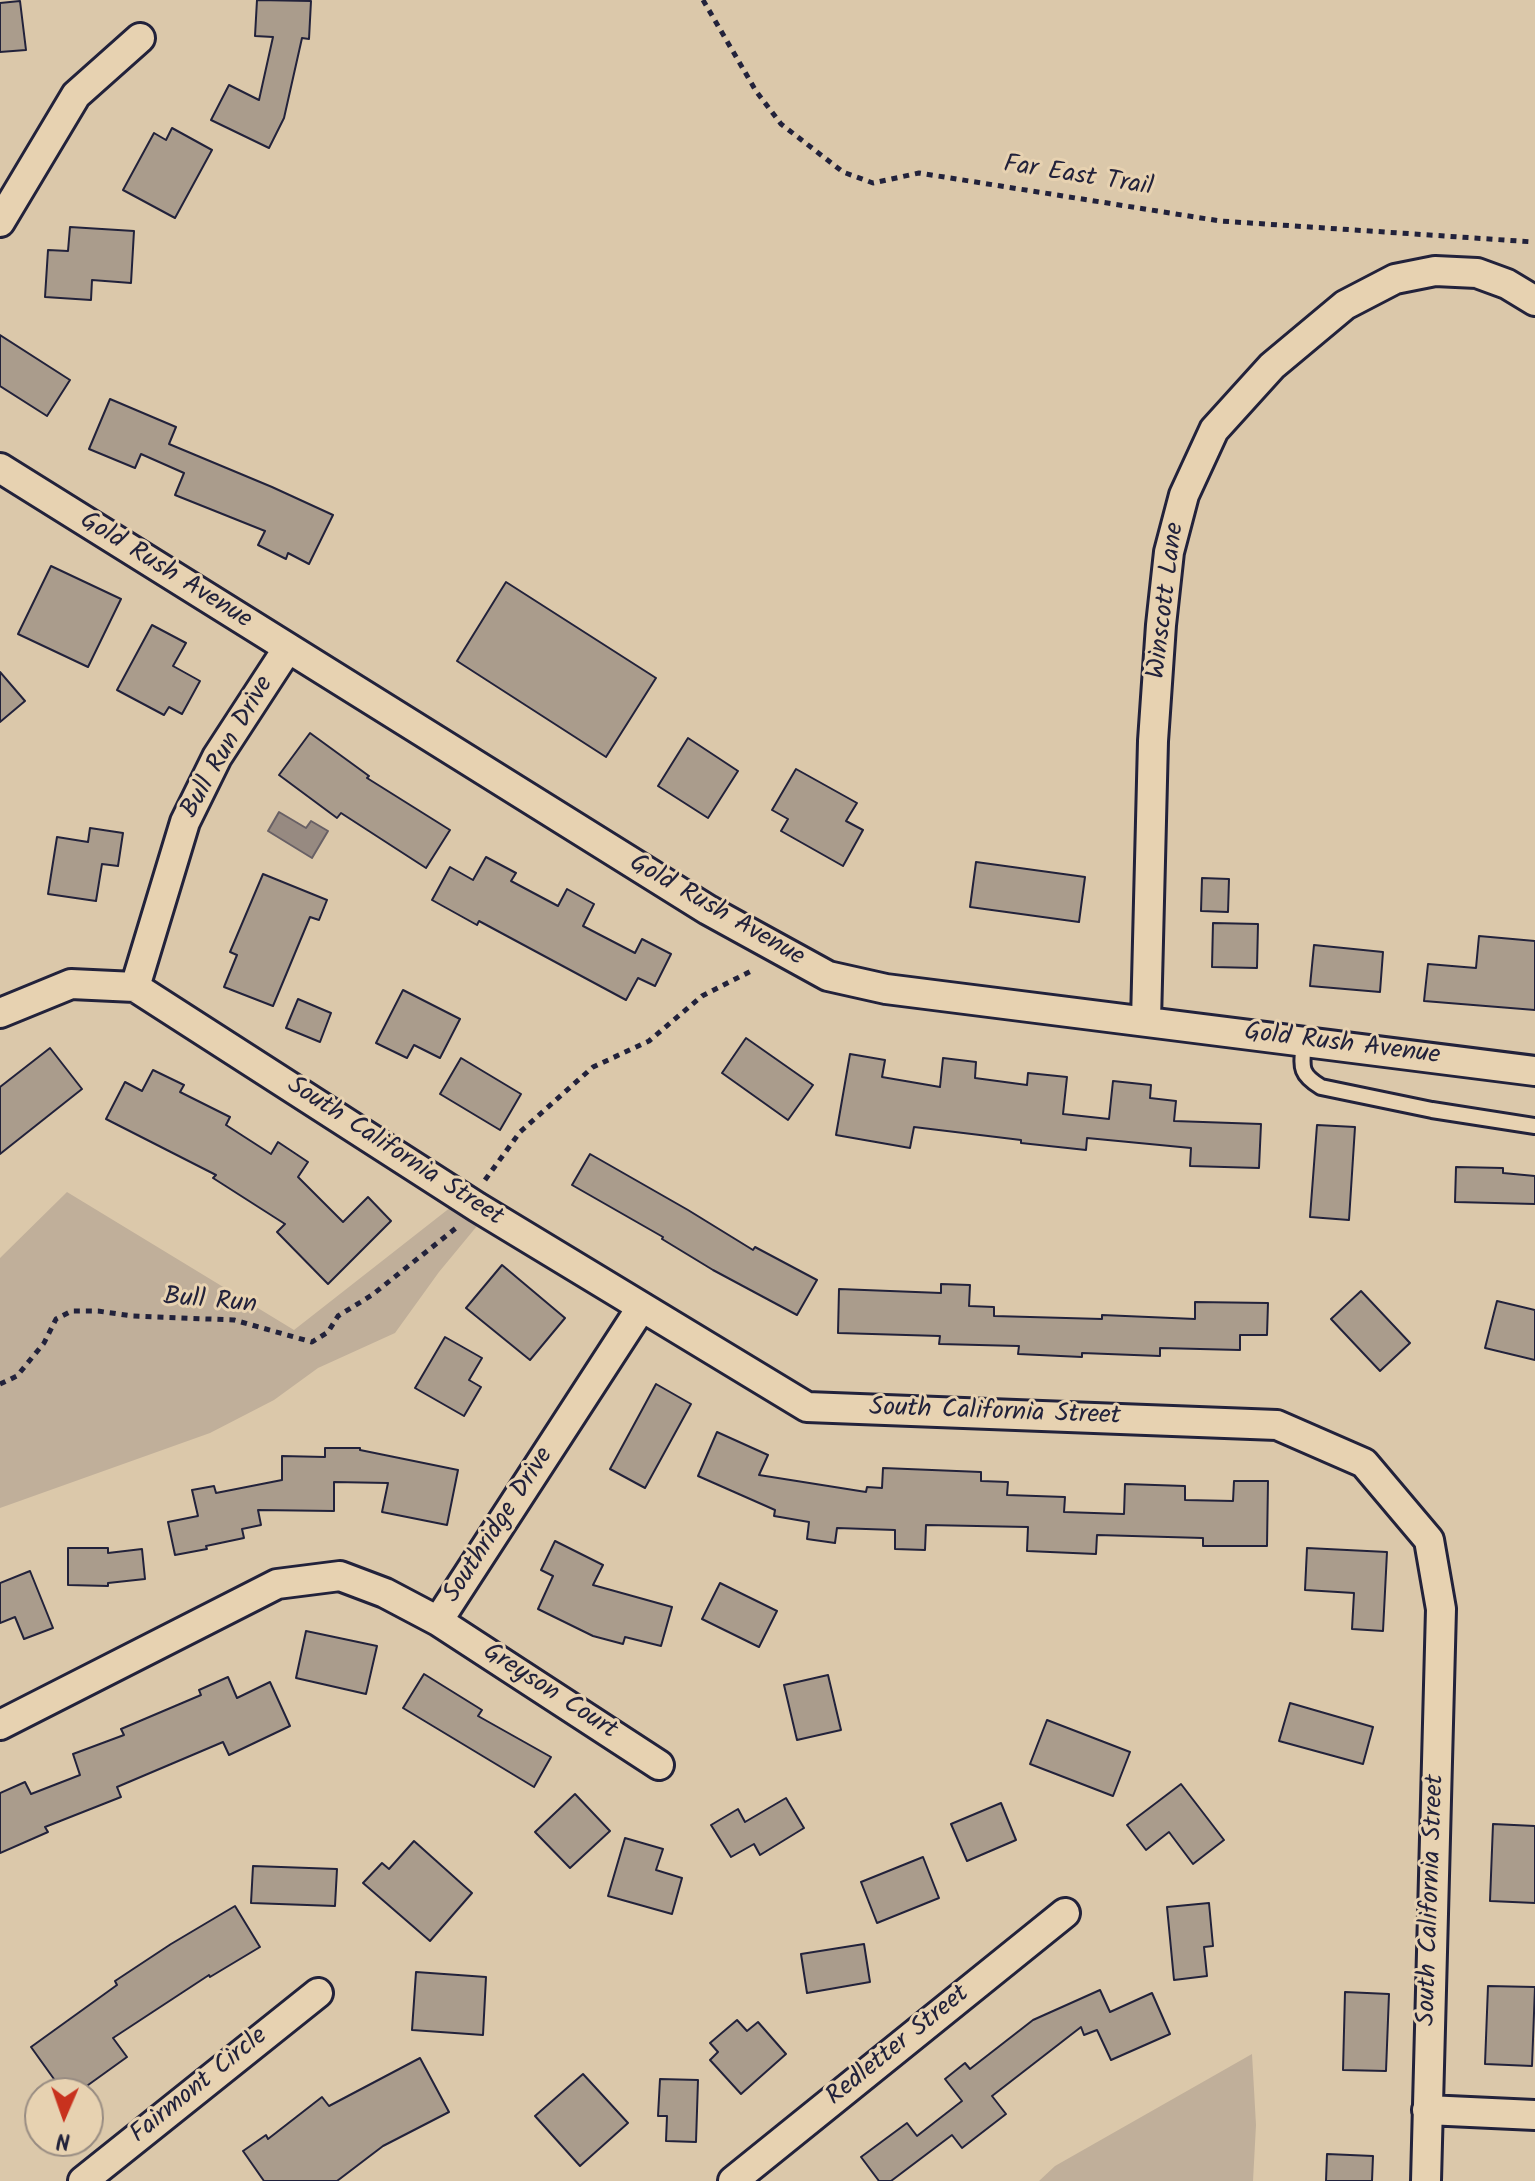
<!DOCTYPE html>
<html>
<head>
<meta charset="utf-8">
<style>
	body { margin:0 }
	#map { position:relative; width:1535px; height:2181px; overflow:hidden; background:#dbc8aa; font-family:Kalam,sans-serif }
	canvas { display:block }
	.north { position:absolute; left:24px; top:2077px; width:80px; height:80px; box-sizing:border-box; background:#e7d2b1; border:2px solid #988c82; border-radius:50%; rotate:182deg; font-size:22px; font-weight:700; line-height:32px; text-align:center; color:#22223b }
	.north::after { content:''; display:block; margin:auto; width:28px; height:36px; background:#c8321e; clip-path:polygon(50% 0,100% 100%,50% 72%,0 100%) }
</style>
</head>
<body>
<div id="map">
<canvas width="1535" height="2181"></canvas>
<div class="north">N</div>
</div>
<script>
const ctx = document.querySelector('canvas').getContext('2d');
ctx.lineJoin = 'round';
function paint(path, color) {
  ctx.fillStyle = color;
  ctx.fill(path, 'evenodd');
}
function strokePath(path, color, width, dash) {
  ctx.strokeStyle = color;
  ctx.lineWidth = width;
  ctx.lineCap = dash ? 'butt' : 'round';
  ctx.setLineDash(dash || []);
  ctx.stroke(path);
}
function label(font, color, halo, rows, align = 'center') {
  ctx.font = font + ' Kalam,sans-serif';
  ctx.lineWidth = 6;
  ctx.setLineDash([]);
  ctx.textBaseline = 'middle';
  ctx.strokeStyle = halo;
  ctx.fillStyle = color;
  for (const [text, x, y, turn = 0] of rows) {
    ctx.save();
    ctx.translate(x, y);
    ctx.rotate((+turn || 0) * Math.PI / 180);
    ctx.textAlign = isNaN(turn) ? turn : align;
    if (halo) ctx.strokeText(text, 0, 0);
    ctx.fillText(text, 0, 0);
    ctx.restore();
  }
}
paint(new Path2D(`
	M67 1192 294 1330 451 1207 477 1226 439 1272 395 1333 318 1368 274 1400 210 1433 0 1508V1258Z
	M1252 2054 1256 2125 1253 2181H1039L1055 2166Z`), '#c0af9a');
const water = new Path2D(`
	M279 812 306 828 311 821 328 831 312 858 268 831Z`);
paint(water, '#978a81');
strokePath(water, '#686065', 2);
const building = new Path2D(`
	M257 0 311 1 309 39 302 38 284 118 269 148 211 120 229 85 259 100 273 37 255 36Z
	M20 1 26 50 0 52V3Z
	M172 128 212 150 175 218 123 190 154 133 166 140Z
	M70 227 134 231 131 283 92 280 91 300 45 297 48 250 68 251Z
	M0 335 70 380 47 416 0 386Z
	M110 399 176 427 169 444 272 487 333 515 309 564 288 553 286 559 258 545 265 531 175 495 184 473 141 454 135 468 89 449Z
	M51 566 121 599 88 667 18 634Z
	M506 582 656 678 606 757 457 661Z
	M152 625 186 643 173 666 200 681 182 714 169 707 164 715 117 690Z
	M0 672 25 701 0 722Z
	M310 733 369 776 367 778 450 830 426 868 341 813 337 818 279 775Z
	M688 738 738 771 708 818 658 786Z
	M796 769 857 803 846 821 863 830 843 866 781 831 788 819 772 810Z
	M90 828 123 833 118 866 102 864 96 901 48 894 57 837 88 842Z
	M486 857 516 873 511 881 558 906 567 889 594 904 583 926 635 953 642 939 671 954 655 986 638 978 626 1000 479 921 477 925 432 900 450 867 473 880Z
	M976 862 1085 877 1079 922 970 907Z
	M263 874 327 900 319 920 310 917 273 1006 224 987 237 955 230 952Z
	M1202 878 1229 879 1228 912 1201 911Z
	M1213 923 1258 924 1257 968 1212 967Z
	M1479 936 1535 941V1010L1424 1001 1428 964 1476 968Z
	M1314 945 1383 952 1380 992 1310 986Z
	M403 990 460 1019 440 1058 414 1045 407 1058 376 1043Z
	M298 999 331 1013 320 1042 286 1028Z
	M746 1038 813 1085 788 1120 722 1073Z
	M50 1048 82 1089 0 1154V1087Z
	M850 1054 885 1060 882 1077 940 1087 943 1058 976 1062 975 1078 1027 1085 1028 1073 1067 1077 1063 1114 1109 1119 1113 1081 1151 1085 1150 1098 1176 1101 1174 1121 1261 1124 1259 1168 1190 1166 1191 1148 1087 1138 1086 1150 1021 1143V1140L914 1127 910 1148 836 1135Z
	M461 1058 521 1094 500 1130 440 1094Z
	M153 1070 184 1085 180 1092 230 1117 226 1125 271 1154 278 1142 308 1162 298 1177 343 1222 368 1197 391 1221 328 1284 277 1232 285 1224 213 1178 216 1175 106 1119 125 1082 142 1091Z
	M1317 1125 1355 1127 1349 1220 1310 1217Z
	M590 1154 688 1210 753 1250 755 1247 817 1280 797 1315 713 1270 662 1239 663 1237 572 1185Z
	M1456 1167 1503 1168V1173L1535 1176V1204L1455 1202Z
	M502 1265 565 1318 530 1360 466 1308Z
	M941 1284 970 1285 969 1306 994 1307V1316L1102 1319V1315L1195 1319V1302L1268 1303 1267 1335H1240V1350L1160 1348V1356L1082 1353V1357L1018 1354 1019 1346 939 1344 940 1336 838 1333 839 1289 941 1293Z
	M1361 1291 1410 1343 1380 1371 1331 1319Z
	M1497 1301 1535 1310V1360L1485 1348Z
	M445 1337 482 1358 469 1380 481 1387 464 1416 415 1388Z
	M656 1384 691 1404 645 1488 610 1469Z
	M717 1432 768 1455 759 1475 866 1492 867 1487 882 1488 883 1468 981 1472V1481L1008 1482 1007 1495 1065 1497 1064 1512 1124 1514 1125 1484 1185 1486V1500L1233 1501 1234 1481H1268L1267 1546H1203V1538L1097 1535 1096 1554 1027 1551 1028 1527 926 1525 925 1550 895 1549V1530L837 1528 835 1543 807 1539 809 1522 774 1516 775 1510 698 1476Z
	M325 1448H360V1450L458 1470 447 1525 382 1512 388 1483 334 1482V1511L258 1510 261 1525 242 1529 244 1538 206 1546 207 1549 175 1555 168 1522 198 1516 192 1490 214 1486 216 1493 282 1480V1456L325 1457Z
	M555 1541 603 1565 593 1585 672 1607 661 1646 625 1637 623 1644 593 1636 538 1609 553 1576 541 1570Z
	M68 1548H108V1553L142 1549 145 1579 108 1583V1586L68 1585Z
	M1307 1548 1387 1552 1383 1631 1352 1629 1354 1593 1305 1590Z
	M30 1571 53 1628 24 1639 15 1617 0 1623V1583Z
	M720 1583 777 1611 759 1647 702 1619Z
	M306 1631 377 1646 366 1694 296 1678Z
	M424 1674 482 1710 478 1716 551 1757 534 1787 403 1708Z
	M828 1675 841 1730 797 1740 784 1685Z
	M228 1677 237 1698 270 1682 290 1726 229 1755 223 1742 117 1787 121 1797 45 1827 48 1832 0 1853V1793L25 1782 31 1794 80 1775 73 1754 124 1735 121 1729 201 1695 199 1690Z
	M1290 1703 1373 1727 1363 1764 1279 1741Z
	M1047 1720 1130 1752 1113 1796 1030 1764Z
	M1181 1784 1224 1840 1193 1864 1169 1832 1146 1850 1127 1825Z
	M575 1794 610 1831 570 1868 535 1832Z
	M786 1798 804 1828 760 1855 754 1844 731 1857 711 1825 738 1809 745 1822Z
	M1001 1803 1016 1840 967 1861 951 1824Z
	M1493 1824 1535 1826V1903L1490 1901Z
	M625 1838 663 1849 656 1870 682 1878 672 1914 608 1896Z
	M414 1841 472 1893 430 1941 363 1883 382 1863 389 1869Z
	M923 1857 939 1898 877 1923 861 1882Z
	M253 1866 337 1869 335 1906 251 1903Z
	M1209 1903 1213 1946 1204 1947 1207 1976 1174 1980 1167 1907Z
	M235 1906 260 1947 210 1977 209 1975 113 2038 127 2057 77 2093H64L31 2047 117 1985 115 1981 171 1944Z
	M864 1944 870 1982 807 1993 801 1954Z
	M416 1972 486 1977 483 2035 412 2030Z
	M1488 1986 1535 1987 1532 2066 1485 2064Z
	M1100 1990 1110 2012 1152 1993 1170 2034 1111 2060 1097 2030 1084 2035 1081 2027 992 2096 1006 2114 962 2148 952 2135 891 2181H879L861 2157 907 2123 917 2136 962 2101 945 2079 965 2063 970 2069 1033 2020Z
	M1345 1992 1389 1994 1386 2071 1343 2070Z
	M737 2020 747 2031 758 2022 786 2054 741 2094 710 2060 718 2052 710 2043Z
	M420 2058 449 2112 383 2146 337 2181H264L243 2151 266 2135 268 2139 322 2097 329 2106Z
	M583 2074 628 2123 580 2166 535 2116Z
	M660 2079 698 2080 696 2142 666 2141 667 2116H658Z
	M1327 2154 1373 2156 1372 2181H1326Z`);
paint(building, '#aa9c8c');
strokePath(building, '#22223b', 2);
const lane = new Path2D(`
	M1304 1041C1302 1066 1298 1073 1321 1087L1432 1110 1535 1126`);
const street = new Path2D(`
	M0 222 76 95 140 38
	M0 468 708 910 828 976 886 989 1535 1071
	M135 987 185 822 217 757 288 648
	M0 1013 71 984 135 987 477 1207 807 1407 1277 1425 1364 1463 1429 1540 1441 1609 1426 2181
	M1146 1021 1153 741 1161 625 1169 552 1184 495 1214 430 1272 366 1345 305 1395 279 1435 271 1477 273 1507 284 1535 301
	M438 1621 641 1308
	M0 1725 277 1584 340 1576 385 1593 438 1621 659 1765
	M1427 2110 1535 2115
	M83 2181 318 1993
	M733 2181 1065 1913`);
strokePath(lane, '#22223b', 20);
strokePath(street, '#22223b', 34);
strokePath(new Path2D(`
	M703 0 756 91 781 124 843 172 873 183 919 173 1220 221 1534 242
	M485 1180 520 1132 593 1067 649 1041 702 996 755 969
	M0 1384 17 1376 44 1343 56 1319 72 1311H98L132 1316 234 1320 312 1342 328 1332 338 1316 372 1295 456 1228`), '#22223b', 5, [6, 6]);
strokePath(lane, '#e7d2b1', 14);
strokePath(street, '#e7d2b1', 28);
label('26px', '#22223b', '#e7d2b1', [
	["Far East Trail",1078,178,9],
	["Gold Rush Avenue",165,572,32],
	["Winscott Lane",1168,601,-83],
	["Bull Run Drive",229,748,-60],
	["Gold Rush Avenue",716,912,30],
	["Gold Rush Avenue",1342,1046,7],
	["South California Street",394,1153,33],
	["Bull Run",210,1303,5],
	["South California Street",995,1414,2],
	["Southridge Drive",500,1526,-57],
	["Greyson Court",549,1693,33],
	["South California Street",1433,1900,-88],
	["Redletter Street",899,2047,-39],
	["Fairmont Circle",200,2087,-39]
]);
</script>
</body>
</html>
